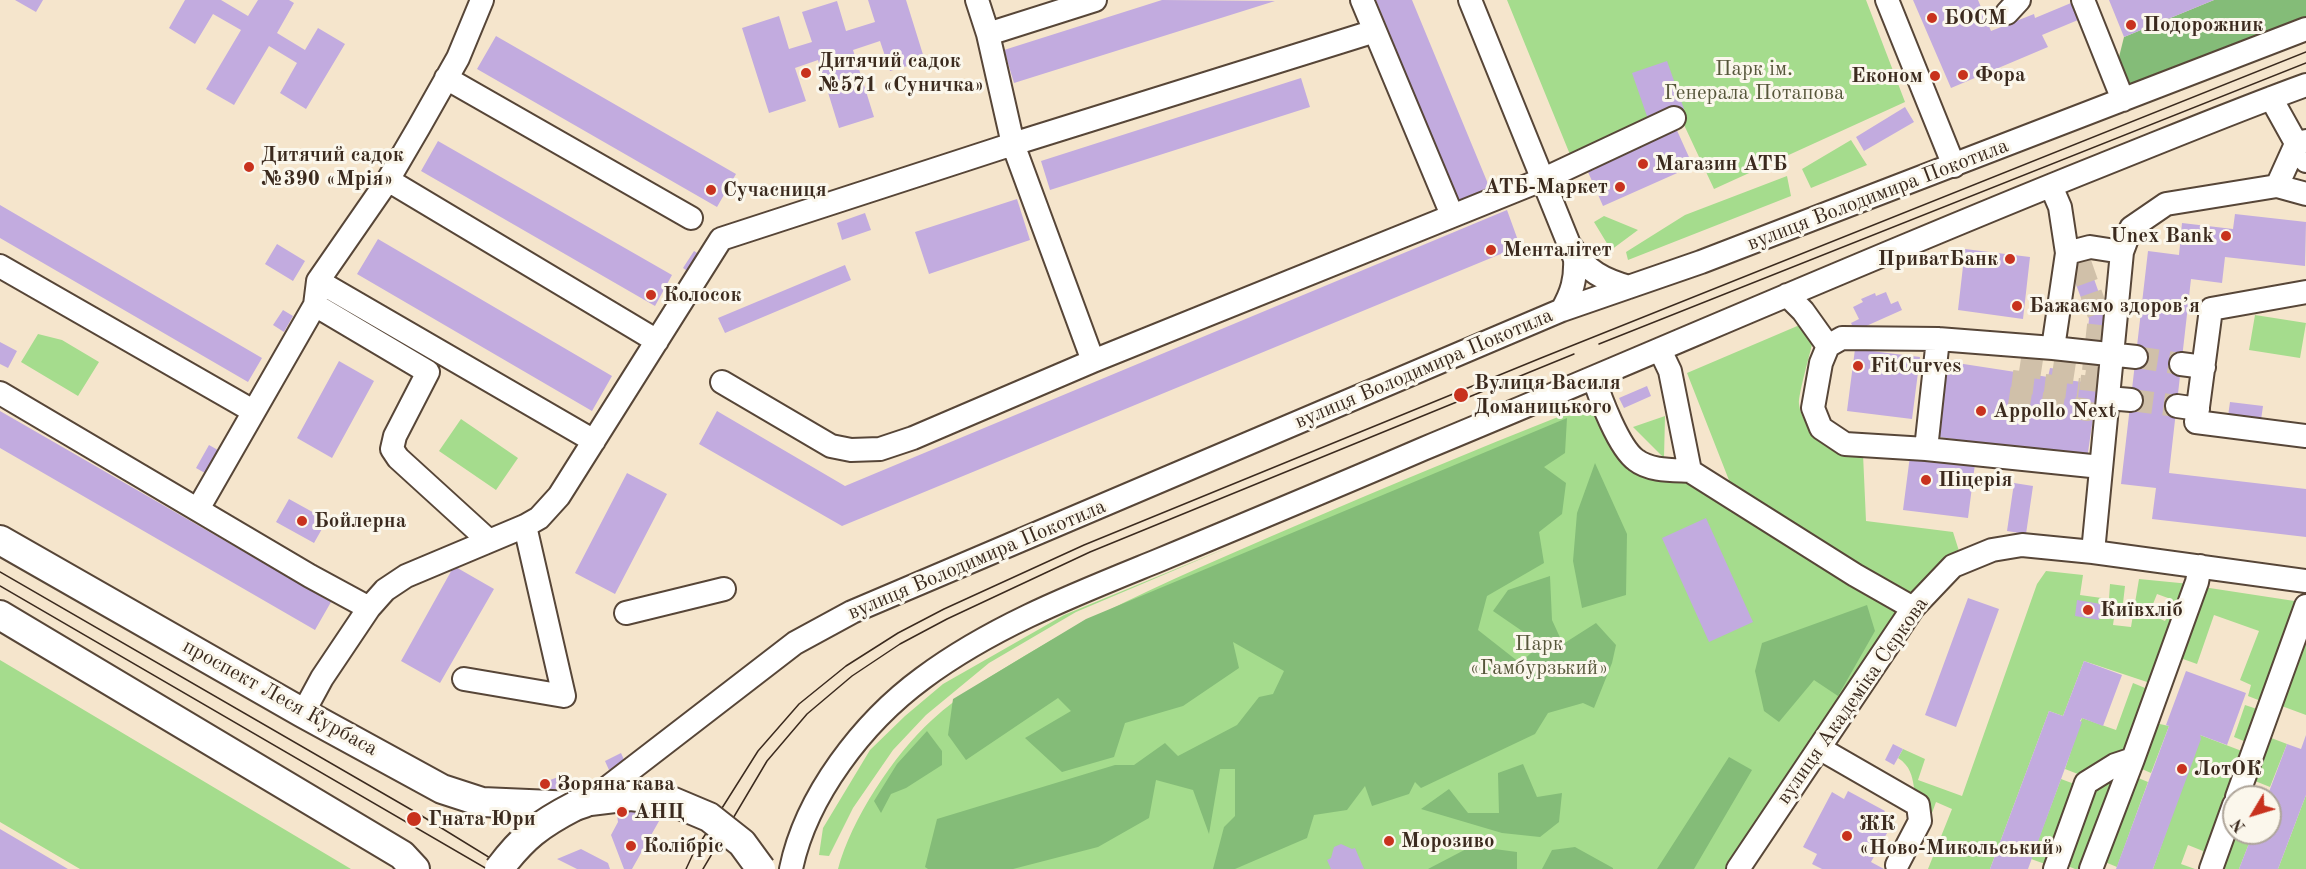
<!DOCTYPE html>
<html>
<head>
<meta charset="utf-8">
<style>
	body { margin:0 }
	#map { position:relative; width:2306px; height:869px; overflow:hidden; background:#f5e5cc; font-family:"Old Standard TT",serif }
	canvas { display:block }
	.north { position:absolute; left:2222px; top:785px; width:60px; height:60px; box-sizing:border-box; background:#fbf7ec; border:2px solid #aea59a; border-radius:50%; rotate:232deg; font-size:16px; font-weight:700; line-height:24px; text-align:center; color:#3b2a1e }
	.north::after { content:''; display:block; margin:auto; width:21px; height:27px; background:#c8321e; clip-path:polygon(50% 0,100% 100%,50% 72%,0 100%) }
</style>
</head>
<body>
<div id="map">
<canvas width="2306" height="869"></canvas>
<div class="north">N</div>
</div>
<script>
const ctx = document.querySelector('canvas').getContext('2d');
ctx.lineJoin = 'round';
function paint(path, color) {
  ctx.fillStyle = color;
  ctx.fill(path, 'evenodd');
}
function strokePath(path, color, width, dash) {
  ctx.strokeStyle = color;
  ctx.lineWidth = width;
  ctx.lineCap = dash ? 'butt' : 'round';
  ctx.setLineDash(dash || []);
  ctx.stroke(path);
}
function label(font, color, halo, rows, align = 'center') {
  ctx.font = font + ' "Old Standard TT",serif';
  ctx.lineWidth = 6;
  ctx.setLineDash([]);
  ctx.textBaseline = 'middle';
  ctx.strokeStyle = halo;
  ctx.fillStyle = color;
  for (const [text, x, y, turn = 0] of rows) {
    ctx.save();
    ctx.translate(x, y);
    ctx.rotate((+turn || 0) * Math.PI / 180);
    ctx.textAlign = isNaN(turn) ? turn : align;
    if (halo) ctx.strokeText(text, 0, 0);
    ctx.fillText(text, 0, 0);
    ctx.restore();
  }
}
paint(new Path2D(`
	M1507 0H1866L1905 102 1714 189 1678 112 1571 157Z
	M1851 140 1867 165 1811 188 1802 169Z
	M1787 176 1791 196 1628 260 1626 252 1685 215Z
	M1604 216 1638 230 1611 250 1594 222Z
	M2255 315 2306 323 2300 358 2249 350Z
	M1802 324 1813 339C1811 352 1798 394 1799 404 1802 435 1840 445 1863 454L1866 521 1953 532 1959 551 1940 564 1908 599 1734 493 1687 373Z
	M38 334 62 340 99 362 78 396 21 362Z
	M1588 405 1623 450 1693 483 1902 615 1732 869H838C851 820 894 754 932 720 960 694 993 675 1026 655 1090 617 1157 586 1226 556 1345 504 1466 453 1588 405Z
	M1665 416 1664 458 1633 427Z
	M461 419 518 458 496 490 439 451Z
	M1234 545 1076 612 989 663 926 715 893 750 853 808 829 856 819 855 823 828 870 750 905 716 943 684 1064 615Z
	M2046 571 2083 575 2080 595 2109 599 2110 584 2125 586 2122 612 2115 611 2113 625 2131 627 2139 579 2190 584 2181 610 2166 603 2168 598 2157 594 2149 614 2165 621 2170 612 2179 616 2153 684 2084 661 2063 716 2049 711 1990 869H1928L1952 809 1936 802 1932 813C1904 799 1923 774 1898 758L1903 749 1925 759 1918 780 1962 796 2037 584Z
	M2203 587 2301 602 2266 703 2248 696 2251 685 2240 680 2259 631 2214 615 2197 664 2183 659 2179 655Z
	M2306 621V715L2279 705Z
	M0 660 351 869H80L0 822Z
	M2133 683 2150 690 2134 736 2122 753 2083 776 2065 769 2082 718 2116 730Z
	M2245 705 2263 711 2251 744 2234 737Z
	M2155 723 2169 726 2151 773 2135 766Z
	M2200 735 2247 753 2209 860 2202 857 2203 851 2188 845 2181 864 2195 869H2153Z
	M2266 736 2287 744 2270 787 2250 779Z
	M2120 772 2085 869H2075L2063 864 2086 794Z
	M2131 775 2148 782 2117 867 2100 860Z
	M2061 779 2077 785 2048 865 2031 859Z
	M2306 795V869H2278Z
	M2234 833H2253L2239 869H2217Z`), '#a5dc8d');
paint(new Path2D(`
	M2214 0H2306V27L2131 94 2118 61 2124 37Z
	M1567 418 1565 453 1544 467 1566 483 1562 514 1539 532 1544 563 1487 596 1478 630 1520 663 1541 644 1493 611 1508 590 1550 576 1552 620 1563 644 1596 623 1616 645 1612 663 1594 708 1583 703 1548 713 1535 734 1421 788 1415 782 1409 794 1372 806 1365 786 1347 810 1314 815 1307 838 1235 869H1213L1224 827 1235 816V769H1220L1209 834 1193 790 1156 780 1149 818 1098 847 1013 869H928L925 867 937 819 1115 765H1134L1165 743 1178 756 1237 725 1259 697 1273 694 1284 671 1233 642 1239 668 1183 706 1125 723 1114 757 1062 772 1025 738 1071 711 1058 698 966 760 948 735 953 699 1086 619Z
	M1595 463 1627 534 1626 595 1582 608 1573 561 1577 513Z
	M1867 605 1875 631 1838 696 1814 680 1779 722 1764 711 1755 671 1762 643Z
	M927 731 942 751V765L906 788 891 794 881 813 874 801 897 764Z
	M1729 757 1752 770 1694 869H1657Z
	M1523 764 1537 797 1562 793 1559 822 1540 837 1502 833 1421 809 1449 789 1468 813H1499L1498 773Z
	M1472 846 1517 852V869H1428Z
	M1575 847 1613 868V869H1542L1552 850Z`), '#84bc78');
paint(new Path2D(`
	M15 0H43L36 12Z
	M185 0H221L248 16 258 0H289L294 3 277 33 305 50 318 28 345 44 306 109 280 93 297 63 269 46 234 105 206 89 241 30 213 14 195 44 169 28Z
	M868 0H906L925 61 890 71 880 41 853 50 874 117 839 128 818 60 795 68 806 101 769 113 742 28 779 16 789 49 812 42 802 12 837 1 846 31 875 22Z
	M1162 0 1275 1 1014 83 1004 50Z
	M1376 0H1412L1491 191 1459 204Z
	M1913 0H1978L1991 31 2034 14 2035 18 2071 3 2078 20 2042 35 2048 47 1951 88Z
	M2109 0H2214L2124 37Z
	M496 36 736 174 717 207 477 69Z
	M1667 61 1684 109 1649 122 1632 73Z
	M1301 78 1310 107 1050 190 1041 161Z
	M1905 107 1914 122 1864 151 1856 137Z
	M1675 126 1693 166 1603 206 1588 172 1596 169 1593 162Z
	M438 141 672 275 655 306 421 171Z
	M1017 199 1030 240 929 274 915 232Z
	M0 205 262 358 248 382 0 238Z
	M1507 210 1520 246 842 526 699 444 717 411 845 486Z
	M865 213 871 230 842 240 837 223Z
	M2235 214 2306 222 2305 266 2225 257 2222 283 2191 279 2169 473 2306 489V537L2152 519 2156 488 2121 484 2148 251 2179 255 2182 223 2233 229Z
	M378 239 612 376 592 411 357 274Z
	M277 244 305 261 293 281 265 264Z
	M1965 249 2030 257 2023 319 1958 310Z
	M694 251 704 257 692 274 683 268Z
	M2087 259 2106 313 2104 341 2087 339 2089 319 2069 266Z
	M845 265 851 280 725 333 718 318Z
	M1886 292 1891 304 1898 301 1902 310 1855 331 1851 323 1859 319 1853 307 1863 302 1861 299 1875 293 1876 296Z
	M283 310 293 316 284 332 273 325Z
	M0 342 17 351 8 368 0 364Z
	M1855 349 1920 357 1912 419 1847 411Z
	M339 361 374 381 332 458 297 438Z
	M1944 361 2048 377 2050 368 2059 369 2068 371 2067 380 2098 384 2087 459 1933 436Z
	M1647 386 1651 396 1624 408 1619 398Z
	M2230 402 2263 406 2260 427 2227 423Z
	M0 411 331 602 315 630 0 448Z
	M209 445 225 454 212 477 196 468Z
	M1911 448 1976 456 1968 518 1903 510Z
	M627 473 667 494 615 594 575 573Z
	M2014 483 2033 486 2026 534 2007 531Z
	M289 499 327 520 314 543 276 522Z
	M1706 518 1753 622 1709 642 1662 538Z
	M454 566 494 589 440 683 401 661Z
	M1968 598 1999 609 1956 727 1925 715Z
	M2077 600 2101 604 2099 620 2075 616Z
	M2084 661 2122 675 2103 726 2082 718 2080 721 2082 722 2028 869H1990L2049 711 2063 716Z
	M2186 671 2246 693 2227 745 2200 735 2201 739 2153 869H2116L2169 726 2166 725Z
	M2306 735V795L2278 869H2239L2253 833H2270V797H2267L2287 744 2301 749Z
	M1893 744 1903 749 1894 765 1885 760Z
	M621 753 625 762 609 770 605 761Z
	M561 776 564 786 542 793 539 784Z
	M1848 791 1885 811 1880 818 1892 824 1871 862 1884 869H1822L1812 864 1817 854 1803 847 1832 792 1844 799Z
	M616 807 663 814 632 869H624L611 835 618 822Z
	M0 829 68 869H0Z
	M1341 844 1352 849 1355 848 1364 869H1331L1327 860 1331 858 1334 847Z
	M581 849 608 863 610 869H577L557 859Z`), '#c2abdf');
strokePath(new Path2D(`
	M2080 262 2099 316 2093 371
	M2136 357 2181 364
	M2012 381 2079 389
	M2009 398 2088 410 2092 376 2013 364
	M2131 400 2177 406`), '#d0c0a9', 22, [22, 11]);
const minor = new Path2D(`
	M977 0 988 34 1013 144 1375 31
	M1362 0 1452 215
	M1470 0 1575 259C1576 279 1572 293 1562 310
	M1887 0 1954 166
	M2083 0 2123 100
	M2007 13 2019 0
	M988 34 1095 0
	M446 78 691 218
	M2271 98 2306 161
	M388 180 657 341
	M2277 186 2306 194
	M1572 248C1586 271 1604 280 1629 287
	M2067 253 2090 247 2122 252
	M0 266 253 411
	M318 281 594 441
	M2306 292 2211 309 2196 422 2306 436
	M1787 295 1803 311 1828 346 1842 338 1938 339 2053 348 2067 253 2060 207 2051 186
	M315 305 428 372 395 436 392 449 398 458 488 540
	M1828 346 1821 363 1813 408 1821 428 1845 444 1926 449 2101 467
	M2053 348 2136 357
	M1660 350 1670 371 1690 471
	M2181 364 2204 367
	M1594 378C1600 398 1619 448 1636 460 1650 471 1673 470 1690 471L1855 575 1913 608
	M722 382 831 446 851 450 880 449 913 438 1093 361 1544 179 1674 118
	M0 393 310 576 369 608
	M2108 398 2131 400
	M2177 406 2198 409
	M1926 449 1938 339
	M198 509 315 305 318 281 388 180 419 127 458 58 482 0
	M2093 552 2122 252 2131 228 2166 204 2277 186 2296 144 2306 141
	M626 613 724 589
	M464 679 564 696 525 526
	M303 713 322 678 369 608 385 590 406 576 525 526 539 518 559 496 721 239 1013 144 1093 361
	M1819 748 1918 805 1920 821 1897 865
	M2237 797 2306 606
	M590 801 795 643 852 612 1562 310 1701 262 2306 29
	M791 869C806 796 863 722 923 678 993 626 1076 594 1157 561 1246 524 1335 487 1423 449 1650 355 1874 256 2102 165 2170 138 2237 110 2306 85
	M1738 869 1913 608 1953 566 1992 550 2022 545 2093 552 2306 581
	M2055 869 2086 783 2115 765 2133 759 2197 582 2200 566
	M2091 869 2133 759
	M2211 869 2234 805`);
const major = new Path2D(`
	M0 540 303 713 442 789 482 802 575 806 584 803
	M0 615 402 855 415 869`);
strokePath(minor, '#574638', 26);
strokePath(major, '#574638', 32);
strokePath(minor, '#fff', 22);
strokePath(major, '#fff', 28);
strokePath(new Path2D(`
	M1599 344 2306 63
	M0 572 417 813 508 869
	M0 586 487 869
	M686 869 693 854 758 751 799 704 846 666 898 633 944 609 1084 545 1541 358 2306 52
	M703 869 767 761 807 714 852 676 900 644 947 619 1090 552 1574 354`), '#3b2a1e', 1.5);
const majorBridge = new Path2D(`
	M590 801 631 796 671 801 709 817 742 843 761 869
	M499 869C523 837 540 824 575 806`);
strokePath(majorBridge, '#574638', 32, []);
strokePath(majorBridge, '#fff', 28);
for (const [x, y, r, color] of [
	[1932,18,6,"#c8321e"],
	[2131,25,6,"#c8321e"],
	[806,73,6,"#c8321e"],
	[1963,75,6,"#c8321e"],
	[1935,76,6,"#c8321e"],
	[1643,164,6,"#c8321e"],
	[249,167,6,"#c8321e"],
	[1620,187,6,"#c8321e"],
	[711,190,6,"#c8321e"],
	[2226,236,6,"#c8321e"],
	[1491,250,6,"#c8321e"],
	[2010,259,6,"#c8321e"],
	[651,295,6,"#c8321e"],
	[2017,306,6,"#c8321e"],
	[1858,366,6,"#c8321e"],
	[1461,395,8,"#c8321e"],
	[1981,411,6,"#c8321e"],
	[1926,480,6,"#c8321e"],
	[302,521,6,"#c8321e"],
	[2088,610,6,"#c8321e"],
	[2182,769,6,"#c8321e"],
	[545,784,6,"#c8321e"],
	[622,812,6,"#c8321e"],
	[414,819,8,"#c8321e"],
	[1847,836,6,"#c8321e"],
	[1389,841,6,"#c8321e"],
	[631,846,6,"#c8321e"]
]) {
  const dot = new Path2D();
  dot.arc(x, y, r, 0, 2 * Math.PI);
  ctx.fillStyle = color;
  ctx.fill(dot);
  strokePath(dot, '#fbf7ec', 2);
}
label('bold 21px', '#3b2a1e', '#fbf7ec', [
	["БОСМ",1944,18],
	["Подорожник",2143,25],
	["Дитячий садок",818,61],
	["№571 «Суничка»",818,85],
	["Фора",1975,75],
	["Економ",1923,76,"right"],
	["Дитячий садок",261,155],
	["№390 «Мрія»",261,179],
	["Магазин АТБ",1655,164],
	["АТБ-Маркет",1608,187,"right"],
	["Сучасниця",723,190],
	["Unex Bank",2214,236,"right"],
	["Менталітет",1503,250],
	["ПриватБанк",1998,259,"right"],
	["Колосок",663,295],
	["Бажаємо здоровʼя",2029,306],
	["FitCurves",1870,366],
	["Вулиця Василя",1474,383],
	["Доманицького",1474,407],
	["Appollo Next",1993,411],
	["Піцерія",1938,480],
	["Бойлерна",314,521],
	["Київхліб",2100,610],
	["ЛотОК",2194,769],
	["Зоряна кава",557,784],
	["АНЦ",634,812],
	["Гната Юри",428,819],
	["ЖК",1859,824],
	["«Ново-Микольський»",1859,848],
	["Морозиво",1401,841],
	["Колібріс",643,846]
], 'left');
label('21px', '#56563a', '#fbf7ec', [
	["Парк ім.",1754,69],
	["Генерала Потапова",1754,93],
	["Парк",1539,644],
	["«Гамбурзький»",1539,668]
]);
label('21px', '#3b2a1e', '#fbf7ec', [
	["вулиця Володимира Покотила",1878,195,-21],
	["вулиця Володимира Покотила",1424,369,-23],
	["вулиця Володимира Покотила",977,560,-23],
	["проспект Леся Курбаса",280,698,29],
	["вулиця Академіка Сєркова",1853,701,-55]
]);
</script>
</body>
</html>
